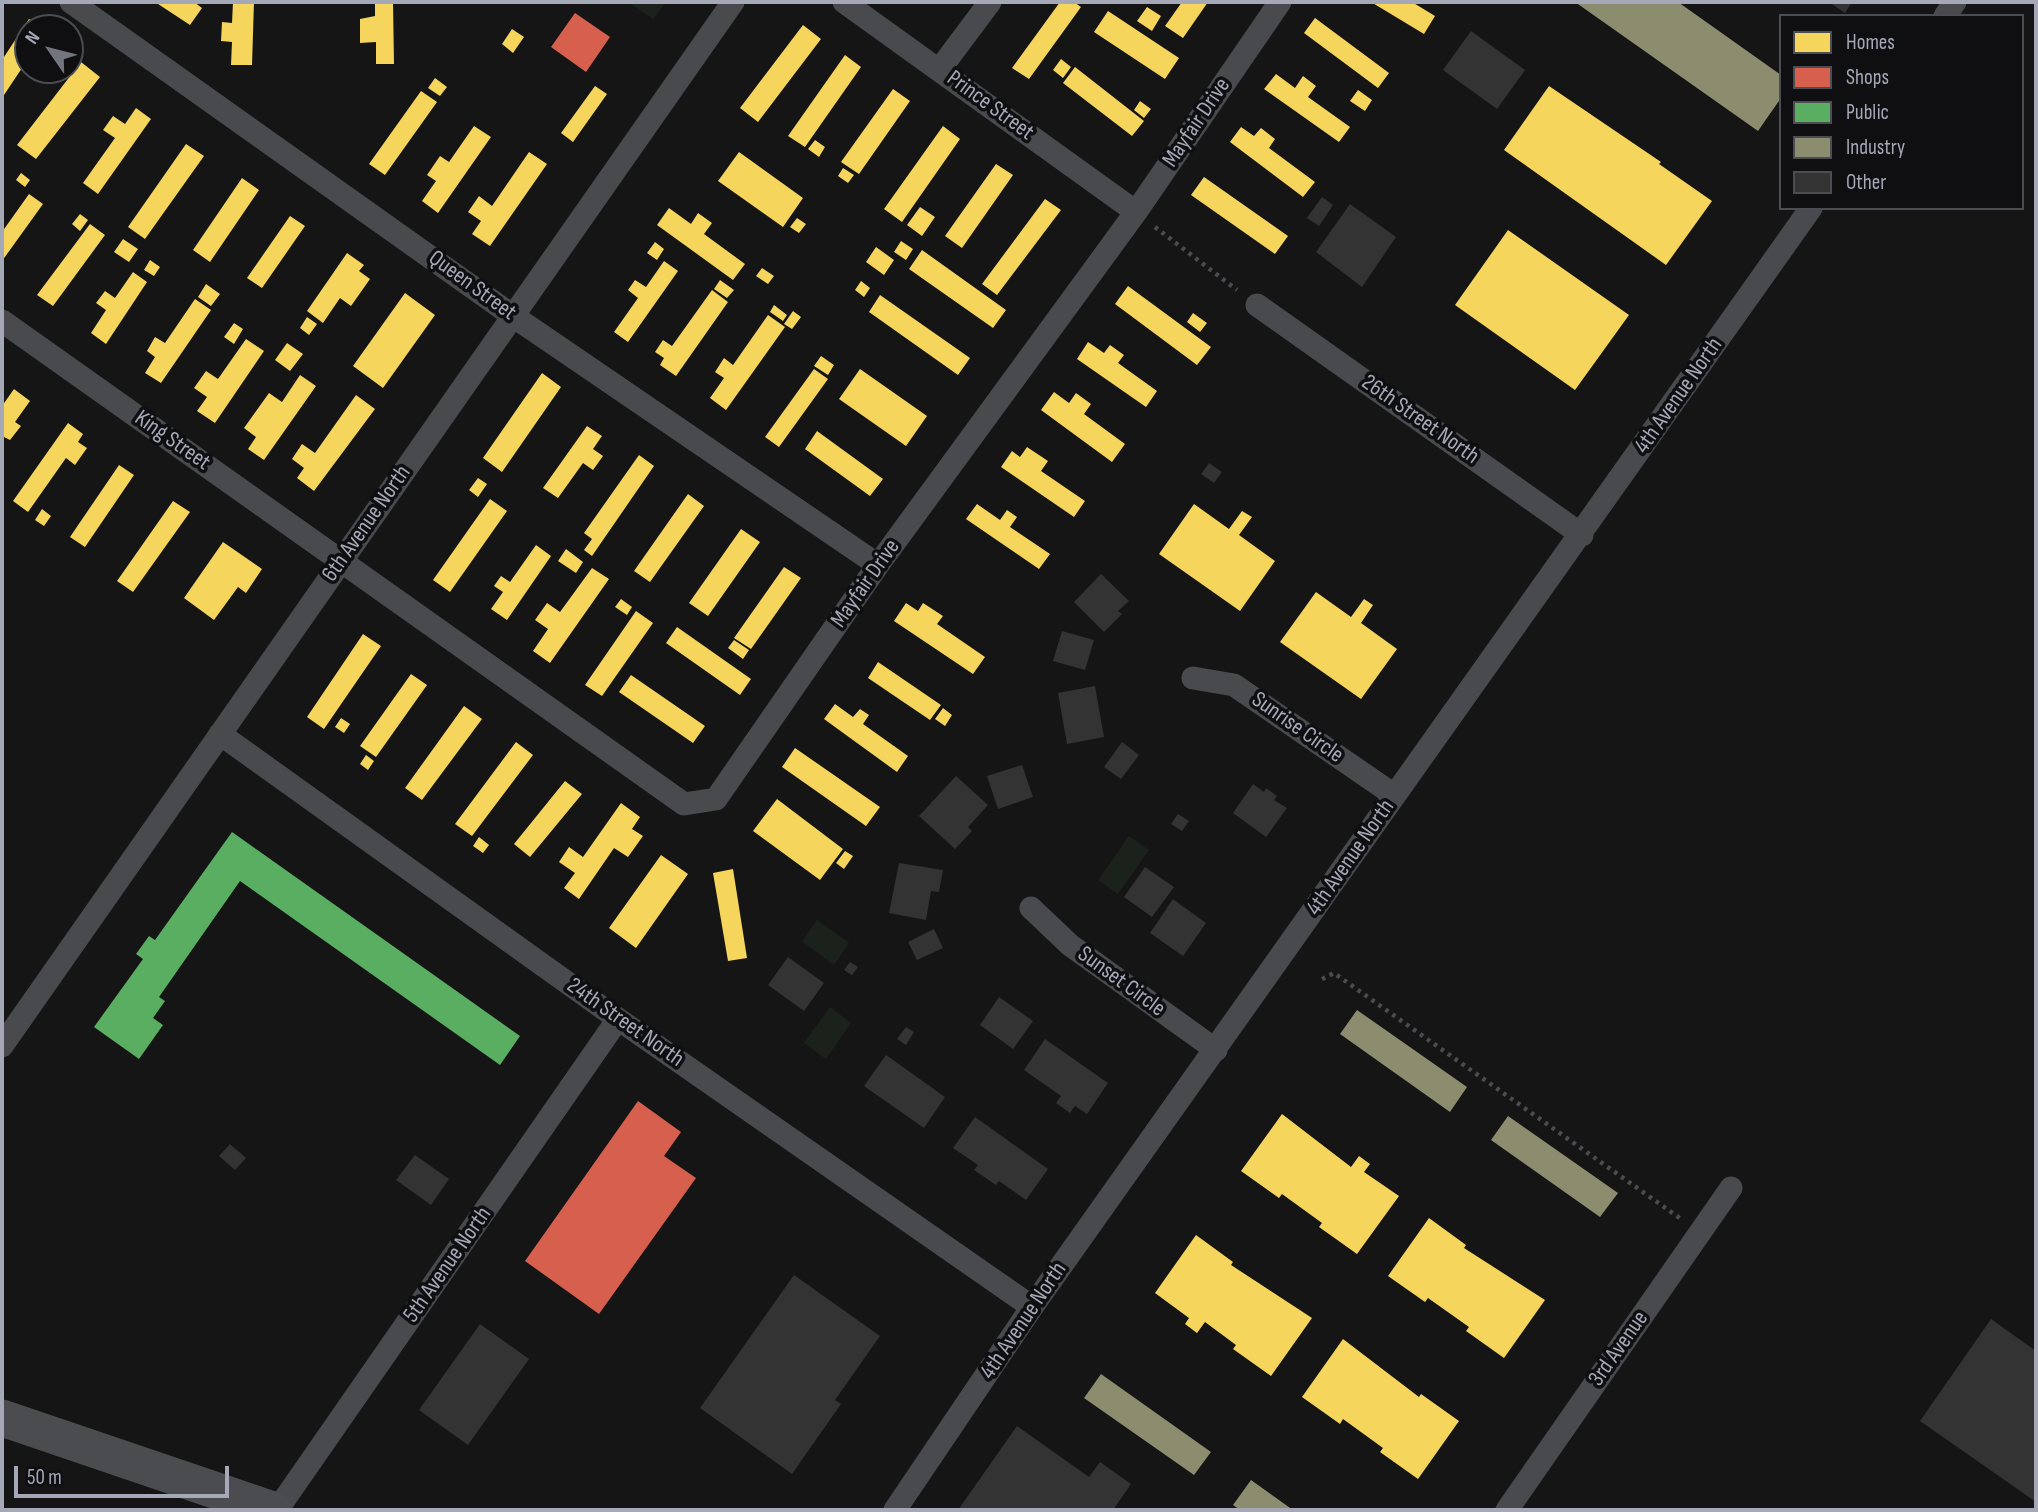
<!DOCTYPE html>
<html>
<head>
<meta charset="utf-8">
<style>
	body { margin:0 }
	#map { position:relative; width:2038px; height:1512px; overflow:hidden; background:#151515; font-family:"Sofia Sans Condensed",sans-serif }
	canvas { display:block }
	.frame { position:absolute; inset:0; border:4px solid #a5a9b7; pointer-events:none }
	.legend { position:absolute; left:1779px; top:14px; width:245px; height:196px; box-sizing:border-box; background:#0f0f11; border:2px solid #4b4d53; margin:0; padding:9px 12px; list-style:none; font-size:21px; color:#a5a9b7 }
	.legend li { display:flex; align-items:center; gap:14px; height:35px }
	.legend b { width:35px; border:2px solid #4b4d53 }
	.north { position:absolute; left:14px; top:14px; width:70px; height:70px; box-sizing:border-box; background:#0f0f11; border:2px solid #4b4d53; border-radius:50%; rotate:305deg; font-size:19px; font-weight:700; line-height:28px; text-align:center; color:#a5a9b7 }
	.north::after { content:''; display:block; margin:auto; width:24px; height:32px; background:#73757e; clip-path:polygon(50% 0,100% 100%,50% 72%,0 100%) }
	.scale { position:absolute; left:14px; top:1466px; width:215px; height:32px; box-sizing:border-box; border:4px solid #a5a9b7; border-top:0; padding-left:9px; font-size:21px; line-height:24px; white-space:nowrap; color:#a5a9b7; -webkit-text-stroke:5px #0f0f11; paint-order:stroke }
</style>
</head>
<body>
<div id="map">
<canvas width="2038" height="1512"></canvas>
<div class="frame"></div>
<ul class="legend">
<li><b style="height:19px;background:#f6d55c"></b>Homes</li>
<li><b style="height:19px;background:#d6604d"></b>Shops</li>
<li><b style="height:19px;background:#5aae61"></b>Public</li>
<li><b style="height:19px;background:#8c8c6e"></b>Industry</li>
<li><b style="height:19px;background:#333334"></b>Other</li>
</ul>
<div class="north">N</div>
<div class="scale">50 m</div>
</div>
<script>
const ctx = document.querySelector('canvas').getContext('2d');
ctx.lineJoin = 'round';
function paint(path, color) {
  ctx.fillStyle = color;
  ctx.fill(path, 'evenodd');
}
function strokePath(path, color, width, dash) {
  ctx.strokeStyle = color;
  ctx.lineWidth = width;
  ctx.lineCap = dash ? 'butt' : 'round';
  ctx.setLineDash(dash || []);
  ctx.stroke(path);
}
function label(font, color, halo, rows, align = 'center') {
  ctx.font = font + ' "Sofia Sans Condensed",sans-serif';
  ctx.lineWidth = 7;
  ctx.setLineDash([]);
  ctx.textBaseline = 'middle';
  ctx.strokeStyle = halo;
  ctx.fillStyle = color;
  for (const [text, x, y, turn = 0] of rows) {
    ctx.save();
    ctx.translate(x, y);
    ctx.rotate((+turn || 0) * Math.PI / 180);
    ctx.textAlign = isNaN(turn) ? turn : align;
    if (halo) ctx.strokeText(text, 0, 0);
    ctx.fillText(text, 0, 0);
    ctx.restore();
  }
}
paint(new Path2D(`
	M628 2H666L653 19Z
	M1129 836 1149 850 1118 894 1098 880Z
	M817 920 849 943 834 965 802 941Z
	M830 1007 851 1023 826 1059 804 1043Z`), '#1b221c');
paint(new Path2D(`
	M155 2H194L202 8 190 25Z
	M233 2H254L252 65H231L232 42 221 41 222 22 232 23Z
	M375 2H393L394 64H376V42L360 43V19L375 16Z
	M1060 2H1074L1081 7 1029 79 1012 68Z
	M1182 2H1208L1183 38 1165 26Z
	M1371 2H1412L1435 16 1424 34Z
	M1147 7 1161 16 1152 31 1137 21Z
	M1108 11 1179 58 1165 79 1094 32Z
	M1315 18 1389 73 1378 88 1304 33Z
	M29 19 43 28H28V59L2 98V60Z
	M803 25 821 39 758 122 740 108Z
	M512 29 524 37 513 53 502 44Z
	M845 55 861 67 805 147 788 136Z
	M1061 59 1071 67 1063 78 1053 70Z
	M81 62 100 77 36 159 17 145Z
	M1075 67 1144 121 1132 136 1063 83Z
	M1276 74 1295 88 1303 76 1316 86 1308 97 1350 127 1339 142 1264 89Z
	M435 78 447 87 440 96 428 88Z
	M595 86 607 94 573 142 561 133Z
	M1549 86 1661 162 1659 164 1712 201 1666 265 1504 150Z
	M893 89 910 101 859 174 841 162Z
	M1358 90 1372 100 1365 111 1350 101Z
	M421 91 437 102 385 175 369 164Z
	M1140 101 1151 109 1144 118 1134 110Z
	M136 108 151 119 98 194 83 183 115 138 103 130 113 116 125 124Z
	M474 126 491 137 438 213 422 201 436 181 427 175 440 156 449 162Z
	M943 126 960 139 902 222 884 209Z
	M1241 127 1254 136 1261 128 1275 139 1269 148 1315 182 1303 197 1230 142Z
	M815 140 825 147 819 157 808 149Z
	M186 144 204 156 145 239 128 227Z
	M529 152 547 164 490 246 472 234 481 221 468 212 479 196 492 206Z
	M739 152 803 198 783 227 718 181Z
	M996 164 1013 175 962 248 945 236Z
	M843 168 854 175 848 183 838 176Z
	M21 173 30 180 25 187 16 180Z
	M1204 177 1288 236 1275 254 1191 195Z
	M242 178 259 190 210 262 193 250Z
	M29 194 43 204 2 261V232Z
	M1045 199 1061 210 997 295 982 284Z
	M920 207 935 217 922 236 907 225Z
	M669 208 691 224 698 213 712 223 704 234 745 264 733 280 657 225Z
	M80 214 88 220 80 231 72 224Z
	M290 216 305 226 262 288 247 278Z
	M797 218 806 224 799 233 790 227Z
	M90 224 105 235 53 306 37 295Z
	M1508 230 1629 315 1575 390 1455 305Z
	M123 239 138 249 129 262 114 252Z
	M901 241 913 249 906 260 894 252Z
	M655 242 664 249 657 260 647 253Z
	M876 247 894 260 884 275 866 262Z
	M922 250 1006 310 993 328 909 269Z
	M347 253 364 265 359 271 370 279 351 306 340 298 323 323 307 311Z
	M150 260 160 267 154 276 144 270Z
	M664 261 678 271 628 342 614 332 638 298 628 290 635 280 646 287Z
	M762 268 774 276 768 284 756 276Z
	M133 272 147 282 106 344 91 333 106 310 96 303 105 291 115 298Z
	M720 280 734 290 727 298 714 289Z
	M861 281 870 288 864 297 855 290Z
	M206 284 220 294 211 306 198 297Z
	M1128 286 1211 347 1197 365 1115 304Z
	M712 290 728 302 676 376 660 365 664 358 655 352 663 340 672 346Z
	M405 293 435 315 383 388 353 366Z
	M880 295 970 358 958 375 869 312Z
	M195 299 211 310 161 383 145 373 155 357 147 351 155 337 165 343Z
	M774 305 787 315 783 321 770 312Z
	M793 311 801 317 792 329 784 324Z
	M1193 313 1207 323 1200 332 1187 322Z
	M768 315 785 327 726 410 710 398 724 378 715 372 724 358 733 365Z
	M307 317 317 324 309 335 300 328Z
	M234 323 243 329 234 344 224 337Z
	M246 339 264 351 215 423 197 411 207 397 194 388 206 371 218 379Z
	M1088 342 1104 353 1110 345 1124 355 1118 363 1157 391 1146 407 1077 359Z
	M287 343 303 354 290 371 275 360Z
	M821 356 834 365 828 375 814 366Z
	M814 369 828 379 779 447 765 437Z
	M860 369 927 416 906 446 839 399Z
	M542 373 561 387 502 472 483 458Z
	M300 375 316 386 264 460 248 449 256 437 244 428 269 393 282 402Z
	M14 389 30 401 15 422 21 426 10 440 4 437 2 440V406Z
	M1054 392 1069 403 1076 393 1091 404 1084 414 1125 444 1112 462 1041 410Z
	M356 395 375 409 314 491 297 478 304 468 292 459 302 444 315 453Z
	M68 423 83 434 78 442 87 448 75 465 66 458 28 512 13 501Z
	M587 426 602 436 593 449 603 456 593 470 583 463 558 498 543 488Z
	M817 431 883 479 870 496 805 449Z
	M1027 447 1048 461 1041 471 1085 501 1074 517 1001 467 1012 451 1020 457Z
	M639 455 654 466 592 556 584 550 592 539 584 533Z
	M119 465 134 475 85 547 70 537Z
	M478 478 487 484 478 497 469 490Z
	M688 494 704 506 650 582 634 571Z
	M490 499 507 511 450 592 433 580Z
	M173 501 190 512 133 592 117 581Z
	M977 504 1000 520 1007 510 1017 517 1010 527 1050 554 1039 569 966 519Z
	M1194 504 1229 529 1242 511 1252 517 1239 535 1275 561 1240 611 1159 554Z
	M42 509 51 516 44 526 35 520Z
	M741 529 760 542 708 616 689 603Z
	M223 542 262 569 246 593 238 587 214 620 184 598Z
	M536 545 551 556 507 620 491 609 503 592 494 586 501 576 510 582Z
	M566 549 583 562 576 573 558 561Z
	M784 567 801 578 751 649 734 638Z
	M592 568 609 579 550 663 533 651 548 629 535 620 547 603 560 612Z
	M1316 592 1351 617 1364 599 1373 605 1361 623 1397 649 1361 699 1280 642Z
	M621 599 632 607 627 615 615 607Z
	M906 603 918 611 923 603 943 616 937 624 985 657 973 674 894 621Z
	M636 611 653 623 602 696 585 685Z
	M677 627 751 679 740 695 666 643Z
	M363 634 381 646 324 729 307 717Z
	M734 640 749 650 743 659 728 648Z
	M878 662 941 705 930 720 868 678Z
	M411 674 427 685 376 757 360 746Z
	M631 675 705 726 693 743 619 692Z
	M835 704 853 717 860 709 869 715 863 724 908 756 897 772 824 719Z
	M464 706 482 719 422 800 405 788Z
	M943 708 952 715 945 726 935 719Z
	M341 718 350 724 344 733 335 727Z
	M516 742 533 755 472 836 455 824Z
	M795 748 880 807 866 826 782 767Z
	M366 755 374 761 368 770 360 764Z
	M565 781 582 794 530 857 514 844Z
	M777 799 843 849 820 880 753 831Z
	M621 803 640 817 632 829 643 836 628 857 614 848 579 899 564 888 575 873 559 862 569 847 583 857Z
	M479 837 489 845 483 853 473 846Z
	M845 851 853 856 844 869 836 863Z
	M661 855 688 874 636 948 609 928Z
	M733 869 747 958 728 961 713 873Z
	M1282 1114 1351 1167 1359 1156 1370 1164 1364 1172 1399 1196 1357 1254 1319 1227 1322 1223 1282 1194 1279 1198 1241 1171Z
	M1429 1218 1466 1245 1464 1248 1545 1300 1504 1358 1466 1331 1469 1327 1428 1298 1425 1302 1388 1276Z
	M1196 1235 1233 1262 1231 1265 1312 1318 1271 1376 1233 1349 1236 1345 1205 1322 1197 1333 1185 1324 1189 1318 1155 1293Z
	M1343 1339 1419 1397 1421 1394 1459 1421 1418 1479 1380 1452 1383 1448 1343 1419 1340 1424 1302 1397Z`), '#f6d55c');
paint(new Path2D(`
	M575 13 610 37 586 72 551 47Z
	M638 1101 681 1132 664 1156 696 1178 599 1314 525 1261Z`), '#d6604d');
paint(new Path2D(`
	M232 832 520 1036 500 1065 240 881 159 997 165 1001 153 1018 163 1025 139 1059 94 1027 143 959 136 954 149 936 155 940Z`), '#5aae61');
paint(new Path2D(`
	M1575 2H1678L1781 75V98L1758 131Z
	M1357 1010 1467 1087 1450 1112 1340 1034Z
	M1508 1116 1618 1193 1600 1217 1491 1140Z
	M1101 1374 1211 1452 1194 1475 1084 1398Z
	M1251 1480 1293 1510H1240L1233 1505Z`), '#8c8c6e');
paint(new Path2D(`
	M1829 2H1852L1845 13Z
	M1471 31 1525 70 1497 109 1443 70Z
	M1322 197 1333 205 1319 226 1307 218Z
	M1350 204 1396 237 1362 287 1316 252Z
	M1209 463 1222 472 1214 483 1201 474Z
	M1101 574 1129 601 1118 611 1122 614 1104 632 1074 602Z
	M1062 631 1094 640 1085 670 1053 661Z
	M1095 686 1104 737 1067 744 1058 693Z
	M1122 742 1139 755 1121 779 1104 767Z
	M1022 765 1033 797 998 809 987 776Z
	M956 776 988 805 968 827 972 831 955 849 919 816Z
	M1253 784 1264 792 1266 788 1277 796 1274 800 1287 808 1266 837 1233 813Z
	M1178 814 1189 821 1182 831 1171 824Z
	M899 863 943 870 939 892 931 891 926 920 889 913Z
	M1145 867 1174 887 1152 917 1124 897Z
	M1173 899 1206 923 1183 956 1150 933Z
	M934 929 943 948 917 960 908 942Z
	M788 957 824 983 804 1011 768 985Z
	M850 962 858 967 852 975 844 970Z
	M999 997 1033 1021 1013 1049 980 1025Z
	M906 1027 914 1032 906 1045 897 1039Z
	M1045 1039 1108 1083 1087 1114 1075 1106 1070 1113 1056 1103 1061 1096 1024 1070Z
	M886 1055 945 1097 924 1128 864 1086Z
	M975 1117 1048 1169 1026 1200 999 1181 996 1185 974 1170 978 1165 953 1148Z
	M230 1144 246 1158 235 1170 219 1156Z
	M415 1155 449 1179 431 1205 396 1180Z
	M794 1275 880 1336 835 1400 841 1404 792 1474 700 1408Z
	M1991 1319 2036 1351V1502L1920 1421Z
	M480 1324 529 1359 468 1445 419 1410Z
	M1017 1426 1089 1477 1100 1462 1131 1484 1113 1510H958Z`), '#333334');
strokePath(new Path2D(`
	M1155 227 1237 290
	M1322 979 1334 973 1681 1219`), '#4b4b50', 4.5, [3.5, 5]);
strokePath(new Path2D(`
	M71 2 513 316 878 565
	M844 2 1136 212
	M1945 16 1955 2
	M940 69 990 2
	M1257 305 1582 535
	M2 321 684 804 716 799 878 565 1136 212 1280 2
	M1193 678 1234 685 1394 795
	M220 734 618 1019 1032 1307
	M1031 908 1070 945 1216 1050
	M2 1046 733 2
	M277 1510 618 1019
	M895 1510 1032 1307 1811 208
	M1507 1510 1731 1188`), '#494a4e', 23);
strokePath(new Path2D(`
	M2 1418 273 1510`), '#4b4c50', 37);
label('23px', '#a5a9b7', '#0f0f11', [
	["Prince Street",990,106,36],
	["Mayfair Drive",1197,123,-56],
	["Queen Street",472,286,36],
	["4th Avenue North",1679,396,-55],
	["26th Street North",1420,420,35],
	["King Street",172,441,35],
	["6th Avenue North",367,524,-55],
	["Mayfair Drive",866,584,-55],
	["Sunrise Circle",1297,728,35],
	["4th Avenue North",1351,858,-55],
	["Sunset Circle",1121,982,36],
	["24th Street North",625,1023,35],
	["5th Avenue North",448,1265,-55],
	["4th Avenue North",1024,1321,-56],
	["3rd Avenue",1619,1349,-55]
]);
</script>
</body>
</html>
